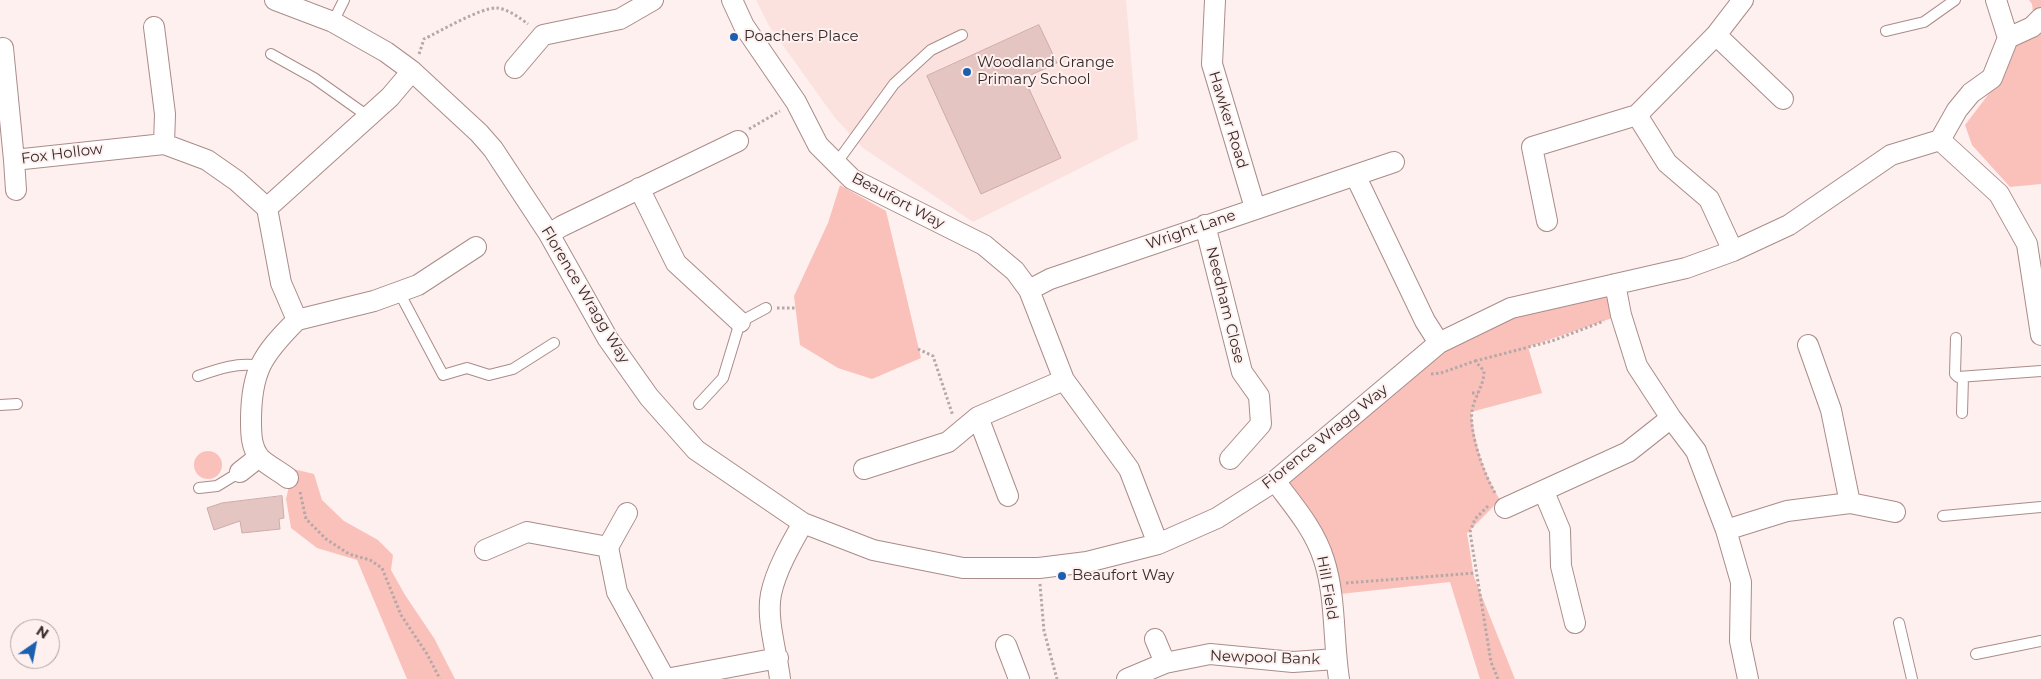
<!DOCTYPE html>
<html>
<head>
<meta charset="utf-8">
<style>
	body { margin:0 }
	#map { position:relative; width:2041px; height:679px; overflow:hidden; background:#fef0ef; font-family:Montserrat,sans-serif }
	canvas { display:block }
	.north { position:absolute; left:10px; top:619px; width:50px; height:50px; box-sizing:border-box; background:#fef0ef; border:1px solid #aea1a0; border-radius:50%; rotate:33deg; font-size:14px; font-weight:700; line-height:20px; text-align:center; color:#372b2a }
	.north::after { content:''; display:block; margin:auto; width:18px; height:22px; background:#1b5fb0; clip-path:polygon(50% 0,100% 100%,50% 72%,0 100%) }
</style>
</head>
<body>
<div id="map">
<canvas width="2041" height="679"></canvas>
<div class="north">N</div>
</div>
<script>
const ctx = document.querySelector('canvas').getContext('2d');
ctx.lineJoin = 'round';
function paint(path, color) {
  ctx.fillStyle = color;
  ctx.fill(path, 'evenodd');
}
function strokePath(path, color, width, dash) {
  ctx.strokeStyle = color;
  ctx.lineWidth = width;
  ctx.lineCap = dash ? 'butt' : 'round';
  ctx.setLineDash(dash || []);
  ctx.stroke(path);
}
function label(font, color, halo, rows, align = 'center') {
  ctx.font = font + ' Montserrat,sans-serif';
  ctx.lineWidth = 4;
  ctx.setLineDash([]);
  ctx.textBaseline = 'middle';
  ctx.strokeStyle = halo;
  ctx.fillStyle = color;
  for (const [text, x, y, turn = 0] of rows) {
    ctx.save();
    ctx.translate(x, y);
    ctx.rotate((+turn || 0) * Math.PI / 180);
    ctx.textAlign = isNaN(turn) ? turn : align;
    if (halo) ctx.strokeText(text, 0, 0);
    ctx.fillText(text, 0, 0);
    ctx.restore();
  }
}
paint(new Path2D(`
	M756 0H1126L1138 139 973 222 863 148 835 118 769 26Z`), '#fbe2df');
paint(new Path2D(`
	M2029 0H2041V184L2010 187 1972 145 1965 125 2004 74 2015 44 2036 35 2032 4Z
	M840 185 886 211 921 358 872 379 838 368 800 345 794 296 828 223Z
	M1615 284 1621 315 1528 347 1542 393 1471 412C1475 444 1483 473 1500 500L1467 533 1474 577 1515 679H1480L1450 582 1331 595 1329 584 1275 481 1461 334Z
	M194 465a14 14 0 1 1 28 0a14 14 0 1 1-28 0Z
	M293 469 314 474 322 500 344 521 378 540 393 555 391 570 405 595 434 638 455 679H407L357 560 317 548 291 528 286 499Z`), '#fac1bb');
const building = new Path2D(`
	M1039 25 1057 63 1024 78 1061 158 981 194 927 76Z
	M282 496 284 518 279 519 280 529 242 533 240 521 214 530 207 508 222 503Z`);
paint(building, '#e5c5c1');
strokePath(building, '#cbaca8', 1);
const service = new Path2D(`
	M333 22 344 0
	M1886 31 1924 22 1955 0
	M271 54 314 78 369 117
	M835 165 894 84 931 50 962 35
	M399 292 443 375 467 368 489 375 513 369 554 343
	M1956 338 1955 374 1958 377 2041 371
	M198 376C218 369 238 362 259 366
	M699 404 723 378 740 322 766 308
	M0 405 17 404
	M1962 413 1963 377
	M199 488 217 486 240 472
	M1943 516 2041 507
	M1899 623 1912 679
	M1976 654 2041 641`);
const minor = new Path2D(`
	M275 0 333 22 386 52 412 71 479 133 493 149 549 234 608 339 649 397 696 450 803 523 873 550 963 568H1039L1087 562 1158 544 1217 518 1275 481 1439 343 1511 308 1686 268 1733 251 1789 225 1891 155 1940 140
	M732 0 744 26 796 102 818 145 852 179 984 245 1015 271 1029 290 1064 380 1129 469 1158 544
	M1215 0 1212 64 1255 208
	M154 27 165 114 164 144
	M1716 35 1783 99
	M2008 38 2032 27 2041 18
	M3 48 14 160 164 144 207 160 237 181 267 208 281 283 297 320C262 355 251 371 251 421 251 433 251 448 260 458 267 465 279 471 288 478
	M515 68 543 35 620 19 653 0
	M1637 115 1667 163 1709 199 1733 251
	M1940 140 1999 194 2027 244 2041 335
	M1940 140 1957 110 1971 93 1992 78 2008 38 1996 0
	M14 160 16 190
	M1356 177 1425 321 1439 343
	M639 188 676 263 740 322
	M267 208 390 97 412 71
	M1547 221 1532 147 1637 115 1716 35 1743 0
	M1205 225 1242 372 1259 396 1261 424 1230 459
	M549 234 562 226 738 141
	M1615 284 1621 315 1637 366 1671 418 1696 451 1726 530 1741 582 1740 641 1748 679
	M1029 290 1050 279 1394 162
	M297 320 374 301 418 285 476 247
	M1808 345 1831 410 1850 503
	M978 417 1008 496
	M864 469 948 442 978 417 1064 380
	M240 472 259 457
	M1275 481C1293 505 1315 530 1324 560 1336 597 1333 640 1339 679
	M1544 492 1560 530 1561 566 1575 623
	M1505 508 1628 452 1671 418
	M1726 530 1787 511 1850 503 1895 512
	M608 547 617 592 665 679
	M485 550 527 532 608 547 627 513
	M1155 639 1165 663
	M1006 645 1019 679
	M666 679 778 658
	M780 679C777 653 766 619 771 594 776 570 791 544 803 523
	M1127 679 1165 663 1210 654 1293 662 1336 659`);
strokePath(service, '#aa8c89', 12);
strokePath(minor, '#aa8c89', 22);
strokePath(new Path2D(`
	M419 54 424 39C439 32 481 7 497 8 508 9 520 18 528 24
	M749 129 780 111
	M777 308H795
	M918 349 933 356 953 416
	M1475 361 1552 341 1604 321
	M1431 374 1441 373 1475 361 1484 371C1484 386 1474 397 1472 411 1469 433 1484 474 1495 493
	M1472 393H1478
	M300 492 306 519 326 539 349 554 370 560 382 568 401 615 427 654 440 679
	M1488 506 1475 519 1470 532 1491 662 1498 679
	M1346 583 1475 573
	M1040 584 1044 631 1057 679`), '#b6a8a7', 3, [2.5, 2.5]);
strokePath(service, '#fff', 10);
strokePath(minor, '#fff', 20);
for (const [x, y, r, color] of [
	[734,37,5,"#1b5fb0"],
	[967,72,5,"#1b5fb0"],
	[1062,576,5,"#1b5fb0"]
]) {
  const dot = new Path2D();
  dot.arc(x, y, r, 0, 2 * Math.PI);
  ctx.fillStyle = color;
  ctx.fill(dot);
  strokePath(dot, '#fef0ef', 2);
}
label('15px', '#372b2a', '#fef0ef', [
	["Poachers Place",744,37],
	["Woodland Grange",977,63],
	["Primary School",977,80],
	["Beaufort Way",1072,576]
], 'left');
label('15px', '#372b2a', '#fef0ef', [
	["Hawker Road",1228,120,73],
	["Fox Hollow",62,154,-7],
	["Beaufort Way",898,201,28],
	["Wright Lane",1191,230,-19],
	["Florence Wragg Way",585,295,59],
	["Needham Close",1225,305,76],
	["Florence Wragg Way",1325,437,-39],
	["Hill Field",1327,588,80],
	["Newpool Bank",1265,658,2]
]);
</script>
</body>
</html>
